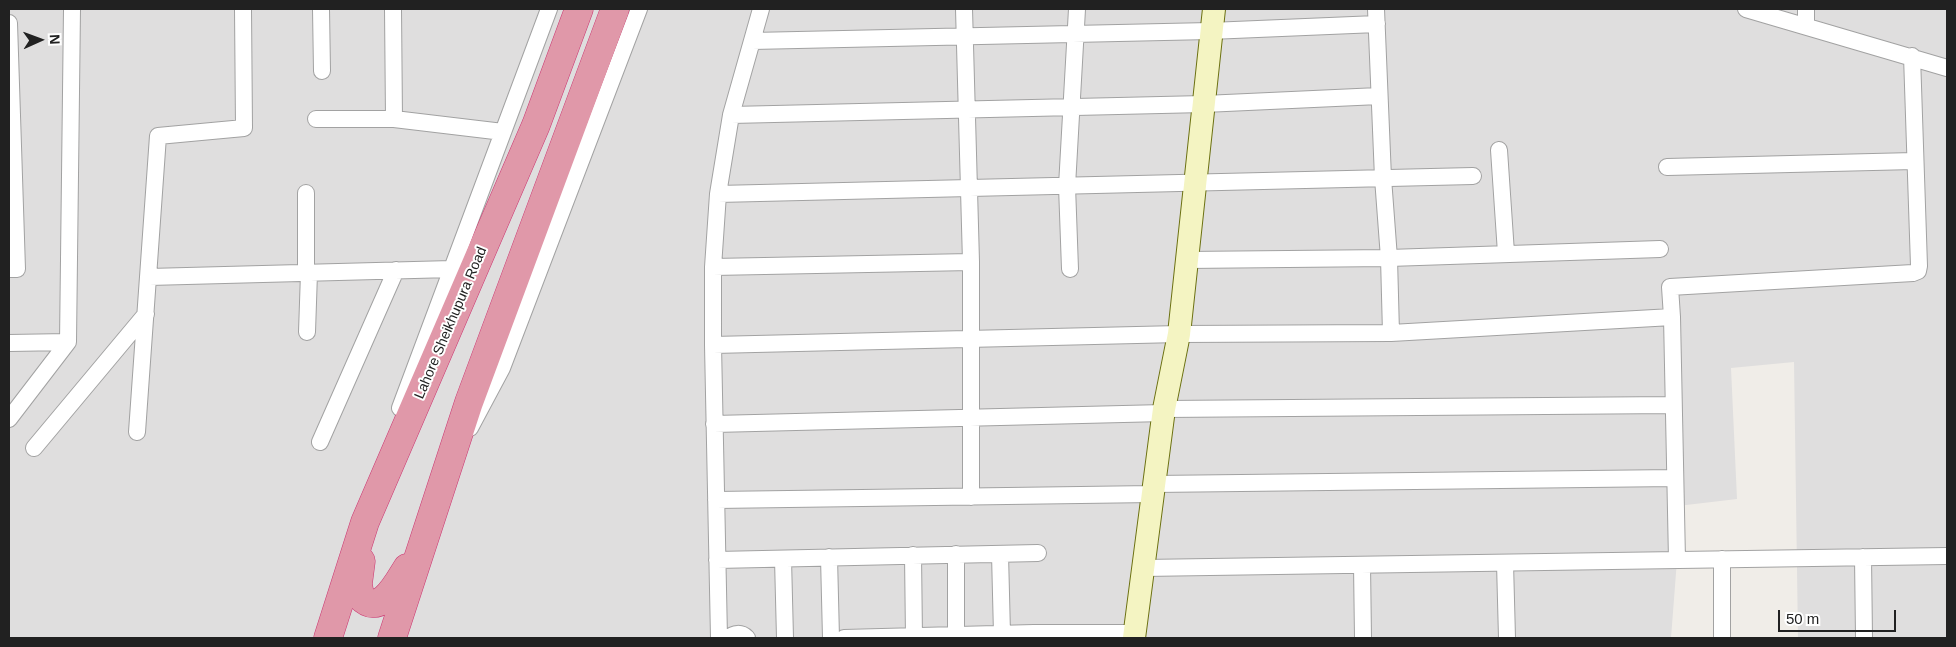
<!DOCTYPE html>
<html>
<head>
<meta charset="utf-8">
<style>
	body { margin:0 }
	#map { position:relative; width:1956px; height:647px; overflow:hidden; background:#f0ede8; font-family:Helvetica,sans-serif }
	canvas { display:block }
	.frame { position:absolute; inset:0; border:10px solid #212121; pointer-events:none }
	.north { position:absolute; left:15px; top:15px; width:50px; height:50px; -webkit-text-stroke:4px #fff; paint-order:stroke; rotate:88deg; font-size:14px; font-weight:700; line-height:20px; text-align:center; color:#212121 }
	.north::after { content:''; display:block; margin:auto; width:18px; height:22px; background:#212121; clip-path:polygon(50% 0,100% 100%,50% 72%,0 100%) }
	.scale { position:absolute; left:1778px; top:610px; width:118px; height:22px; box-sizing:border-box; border:2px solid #212121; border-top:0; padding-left:6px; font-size:15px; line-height:18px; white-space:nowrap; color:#212121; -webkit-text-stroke:4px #fff; paint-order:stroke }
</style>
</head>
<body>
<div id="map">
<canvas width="1956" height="647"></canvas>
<div class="frame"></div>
<div class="north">N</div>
<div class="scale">50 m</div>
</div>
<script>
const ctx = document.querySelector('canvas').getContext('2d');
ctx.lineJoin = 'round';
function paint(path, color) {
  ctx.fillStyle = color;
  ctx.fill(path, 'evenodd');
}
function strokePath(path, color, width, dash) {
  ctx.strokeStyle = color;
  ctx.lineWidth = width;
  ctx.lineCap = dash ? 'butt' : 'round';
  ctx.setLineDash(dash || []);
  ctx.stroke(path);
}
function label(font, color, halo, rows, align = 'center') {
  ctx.font = font + ' Helvetica,sans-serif';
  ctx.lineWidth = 4;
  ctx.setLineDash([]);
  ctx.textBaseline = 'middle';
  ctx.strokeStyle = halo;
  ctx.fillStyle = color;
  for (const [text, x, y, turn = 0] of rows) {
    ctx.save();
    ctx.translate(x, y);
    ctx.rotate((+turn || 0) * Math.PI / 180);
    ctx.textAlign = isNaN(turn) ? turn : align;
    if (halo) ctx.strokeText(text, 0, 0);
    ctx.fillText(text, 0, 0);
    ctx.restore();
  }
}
paint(new Path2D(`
	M9 9H1947V638H1798L1794 362 1731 368 1737 499 1669 507 1677 560 1671 638H9Z`), '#dfdede');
const street = new Path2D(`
	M321 9 322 71
	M393 9 394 119
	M964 9 971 262V497
	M1376 9 1383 178 1389 258 1391 333
	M1746 9 1947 68
	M1806 9V26
	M9 23 17 269H9
	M752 41 1210 31 1377 24
	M731 115 1204 104 1379 96
	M316 119H394L503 132
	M1499 150 1506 253
	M1667 167 1914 161
	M306 193V273
	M718 194 1473 176
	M1186 260 1389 258 1660 249
	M713 267 971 262
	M1070 269 1067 186 1077 9
	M149 277 452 269
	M1672 317 1677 560
	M307 332 309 273
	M9 343 68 342
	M713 345 1179 334 1391 333 1672 317 1670 287 1913 273 1918 271 1919 266 1912 56
	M400 408 549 9
	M1164 409 1673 405
	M9 419 68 342 72 9
	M714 424 1164 413
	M470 428 502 368 639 9
	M137 432 158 136 244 128 243 9
	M320 442 396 270
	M34 448 146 314
	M1154 484 1675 478
	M716 500 1153 494
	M956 554V638
	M1000 554 1002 634
	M913 555 914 638
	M829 557 831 638
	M1863 557 1864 638
	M783 559 785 638
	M717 560 1038 553
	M1505 563 1507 638
	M1362 565 1363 638
	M1143 568 1947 556
	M719 638 713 345V267L718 194 731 115 761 9
	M728 638C734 633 741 632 747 638
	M844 638 1034 633H1135
	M1722 638V559`);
const secondary = new Path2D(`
	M1134 638 1164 409 1179 334 1214 9`);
const highway = new Path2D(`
	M361 561 358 584 360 596C380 619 398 582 407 568
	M328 638 365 522 536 125 579 9
	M392 638 469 402 615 9`);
strokePath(street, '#a2a2a2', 18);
strokePath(secondary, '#6b7010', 24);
strokePath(highway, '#cb3872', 29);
strokePath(street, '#fff', 16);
strokePath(secondary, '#f4f4c2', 22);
strokePath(highway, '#e098a9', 28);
label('14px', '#212121', '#fff', [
	["Lahore Sheikhupura Road",451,323,-67]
]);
</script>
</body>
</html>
